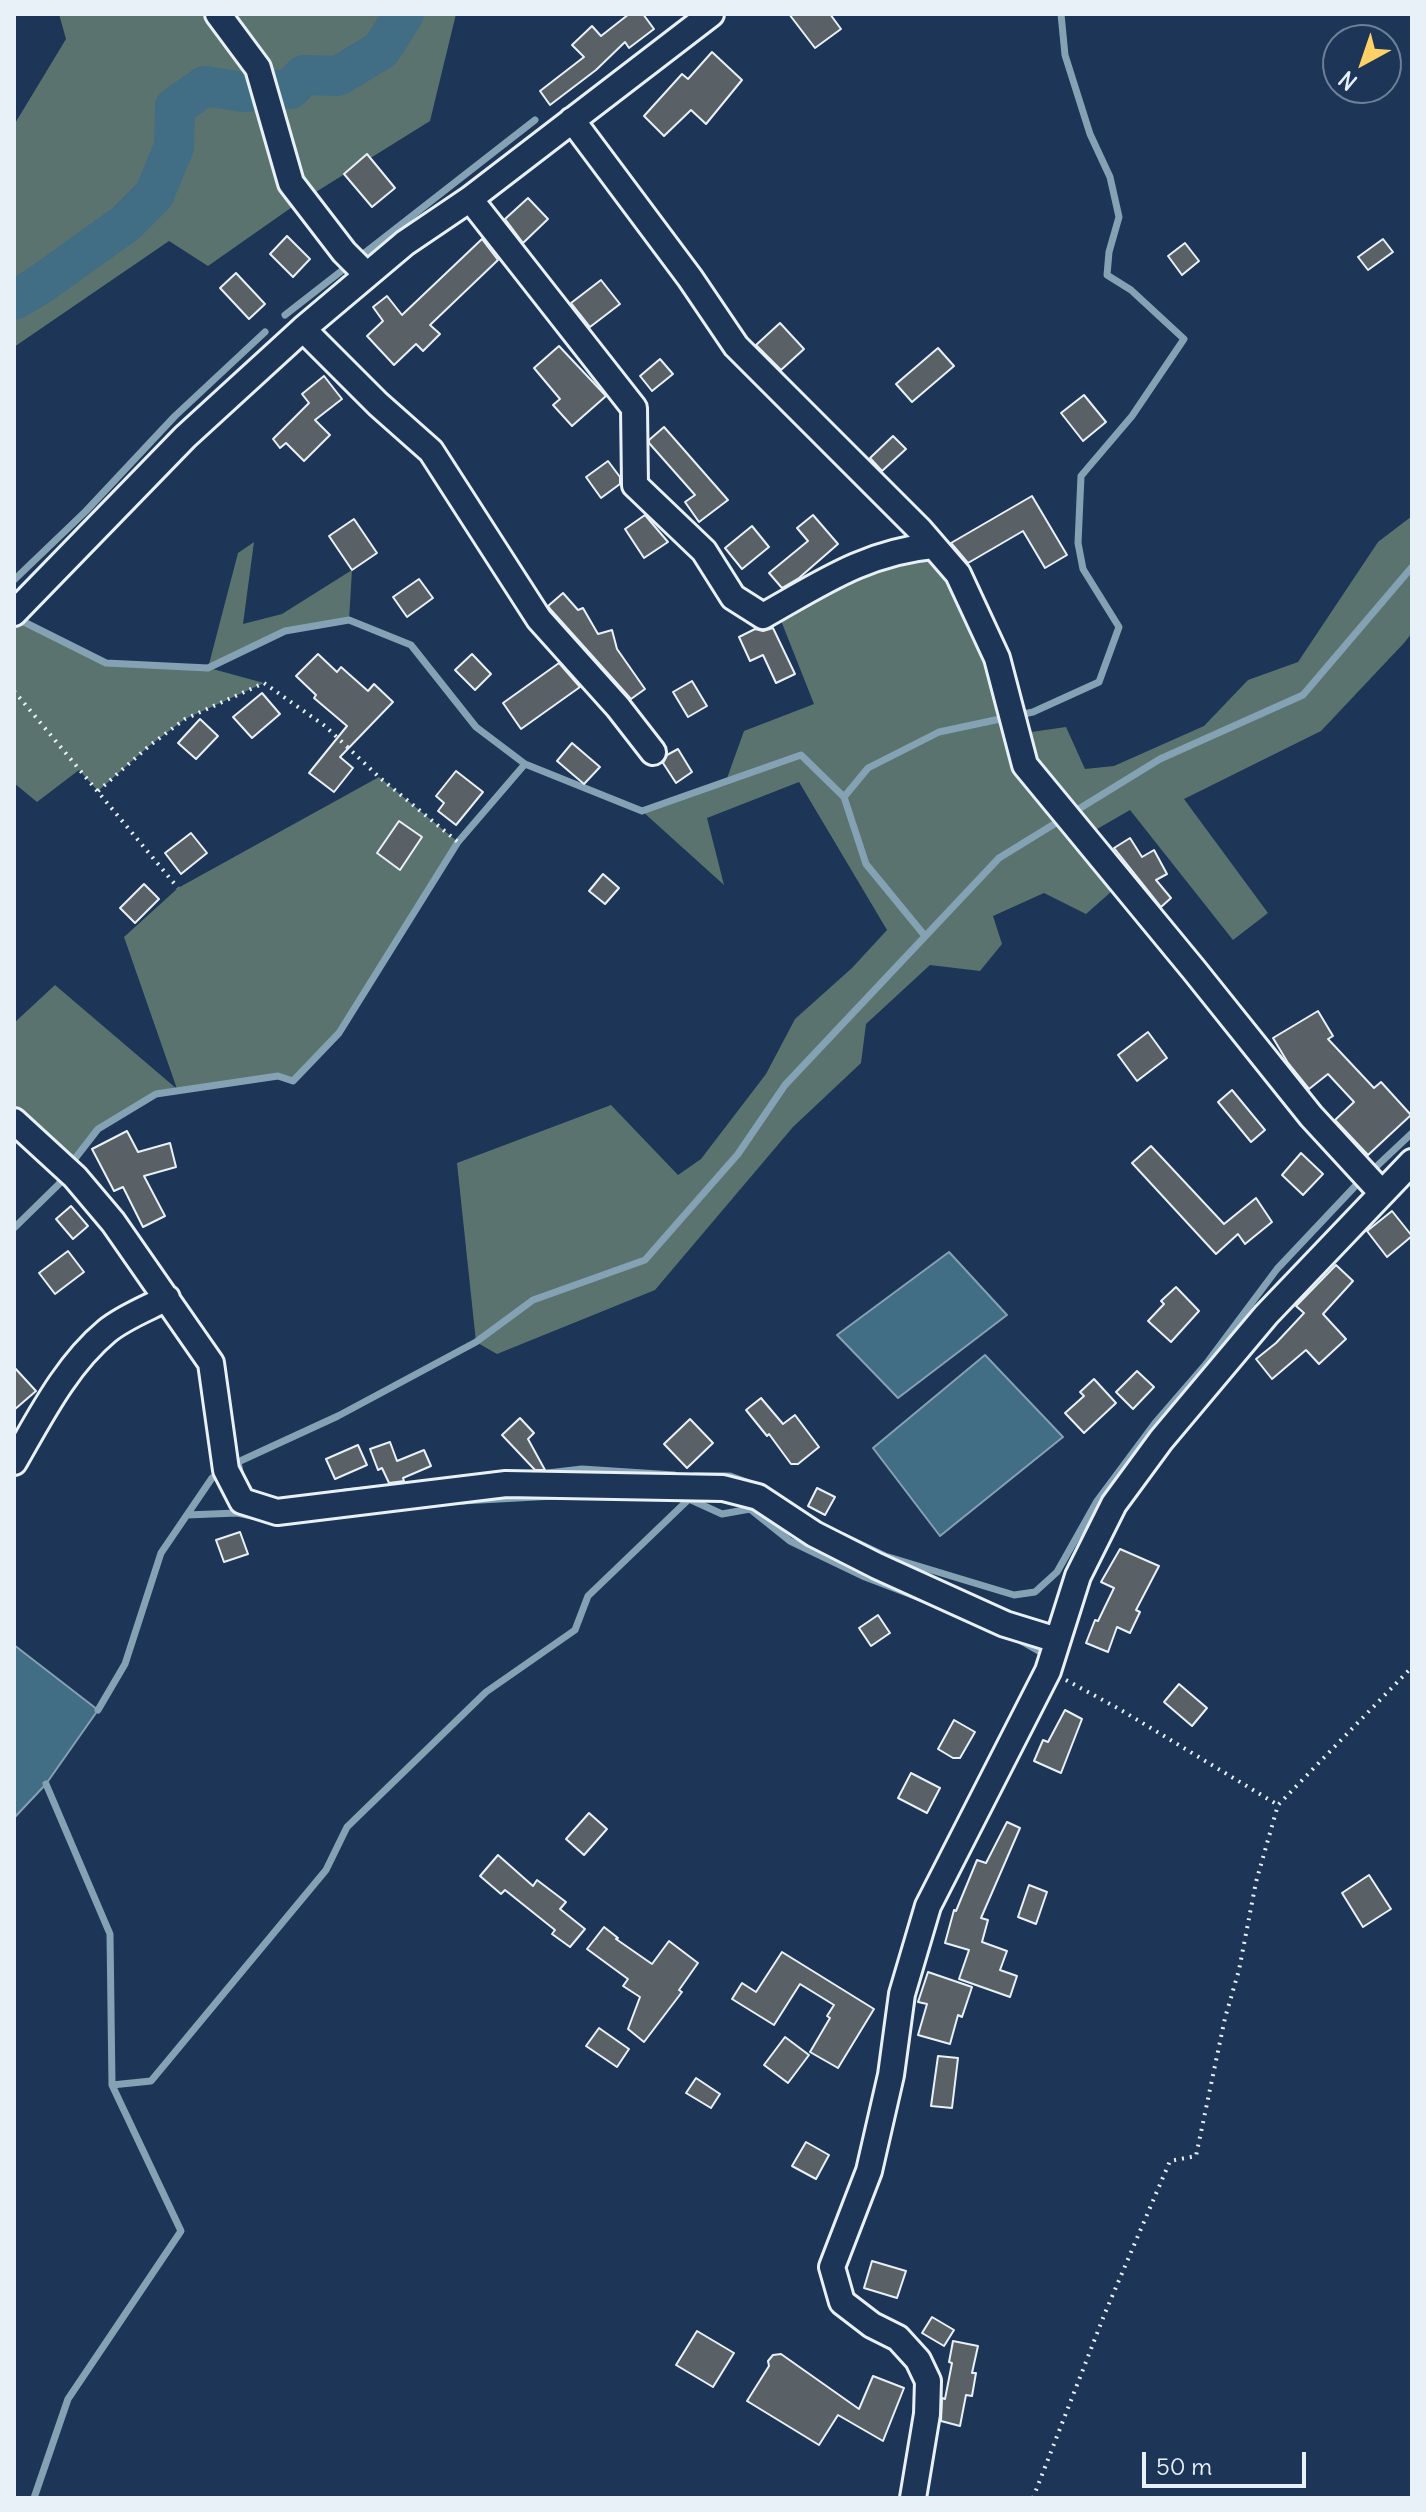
<!DOCTYPE html>
<html>
<head>
<meta charset="utf-8">
<style>
	body { margin:0 }
	#map { position:relative; width:1426px; height:2512px; overflow:hidden; background:#1d3557; font-family:Delius,sans-serif }
	canvas { display:block }
	.frame { position:absolute; inset:0; border:16px solid #e8f1f8; pointer-events:none }
	.north { position:absolute; left:1322px; top:24px; width:80px; height:80px; box-sizing:border-box; background:#1d3557; border:2px solid #6e8097; border-radius:50%; rotate:220deg; font-size:22px; font-weight:700; line-height:32px; text-align:center; color:#e8f1f8 }
	.north::after { content:''; display:block; margin:auto; width:28px; height:36px; background:#ffd166; clip-path:polygon(50% 0,100% 100%,50% 72%,0 100%) }
	.scale { position:absolute; left:1142px; top:2452px; width:164px; height:36px; box-sizing:border-box; border:4px solid #e8f1f8; border-top:0; padding-left:10px; font-size:24px; line-height:28px; white-space:nowrap; color:#e8f1f8; -webkit-text-stroke:6px #1d3557; paint-order:stroke }
</style>
</head>
<body>
<div id="map">
<canvas width="1426" height="2512"></canvas>
<div class="frame"></div>
<div class="north">N</div>
<div class="scale">50 m</div>
</div>
<script>
const ctx = document.querySelector('canvas').getContext('2d');
ctx.lineJoin = 'round';
function paint(path, color) {
  ctx.fillStyle = color;
  ctx.fill(path, 'evenodd');
}
function strokePath(path, color, width, dash) {
  ctx.strokeStyle = color;
  ctx.lineWidth = width;
  ctx.lineCap = dash ? 'butt' : 'round';
  ctx.setLineDash(dash || []);
  ctx.stroke(path);
}
paint(new Path2D(`
	M59 14H456L430 121 295 205 208 266 169 241 14 347V125L66 39Z
	M1412 516V633L1404 643 1321 731 1184 799 1268 913 1233 940 1130 810 1085 836 1121 883 1086 914 1044 893 993 916 1002 944 980 971 930 965 866 1024 861 1063 793 1127 655 1290 497 1354 476 1342 457 1163 611 1105 678 1175 701 1159 766 1074 795 1019 852 968 887 930 799 782 707 818 724 885 642 811 726 781 744 731 814 704 776 608 933 546 958 574 1017 734 1066 727 1085 769 1114 766 1204 726 1248 680 1298 662 1378 542Z
	M254 542 243 624 282 614 352 570 349 620 285 631 209 668 264 683 185 719 149 746 98 791 79 770 37 802 14 783V617L106 663 208 668 238 553Z
	M379 777 458 842 339 1033 293 1081 277 1076 156 1094 98 1129 70 1165 14 1121V1023L55 985 177 1089 124 937 178 888Z`), '#5a736f');
const water = new Path2D(`
	M949 1252 1007 1315 898 1398 837 1335Z
	M985 1355 1063 1437 940 1536 873 1448Z
	M14 1645 98 1710 46 1784 14 1818Z`);
paint(water, '#416d85');
strokePath(water, '#84a2b3', 2);
strokePath(new Path2D(`
	M285 315 535 120
	M14 580 86 511 175 416 265 332
	M16 618 106 663 208 668 285 631 349 620 411 645 476 727 525 764 642 811 801 755 844 797
	M925 936 866 864 844 797 868 768 939 732 1033 712 1099 682 1119 627 1083 569 1078 543 1081 476 1132 416 1184 339 1131 290 1107 275 1109 252 1119 217 1110 177 1090 134 1065 55 1061 14
	M70 1165 98 1129 156 1094 278 1076 293 1081 339 1033 458 842 525 764
	M1378 1165 1412 1133
	M14 1228 59 1184 64 1174
	M539 1474 582 1469 674 1475
	M695 1476H730L749 1483
	M241 1477 238 1462 338 1416 476 1342 533 1300 645 1260 738 1154 785 1085 999 858 1160 759 1303 695 1412 567
	M345 1492 384 1488
	M462 1501 554 1496
	M187 1515 237 1513 252 1516
	M843 1536 885 1556 1014 1595 1035 1592 1057 1572 1097 1501 1155 1423 1206 1364 1277 1269 1360 1181
	M1016 1638 1044 1654
	M98 1710 125 1664 161 1553 212 1478
	M112 2085 151 2081 326 1870 347 1827 486 1692 575 1630 588 1596 689 1499 722 1514 750 1509 790 1541 865 1577 920 1598
	M34 2498 68 2399 181 2231 112 2085 110 1934 46 1784`), '#84a2b3', 7);
strokePath(new Path2D(`
	M14 300 38 286 126 223 154 195 174 147 175 107 205 86 243 92 290 89 304 75 338 76 381 50 404 14`), '#416d85', 40);
const building = new Path2D(`
	M629 14H643L654 29 629 48 625 42 596 70 550 105 540 91 584 57 572 45 592 26 601 36Z
	M789 14H830L841 29 815 48Z
	M712 52 742 80 706 124 691 110 664 136 644 116 682 74 688 79Z
	M367 154 395 188 372 207 344 174Z
	M528 198 548 219 523 243 505 219Z
	M287 236 310 259 293 277 270 254Z
	M482 239 498 260 430 325 440 334 423 351 416 344 394 365 367 336 383 321 373 307 387 296 402 315Z
	M1383 239 1393 252 1368 270 1358 257Z
	M1185 243 1199 261 1182 275 1168 256Z
	M236 273 265 304 249 319 220 288Z
	M601 280 620 304 590 327 571 303Z
	M780 323 804 349 781 370 756 345Z
	M559 346 606 396 572 426 553 405 560 399 534 368Z
	M938 348 954 366 912 402 896 384Z
	M660 359 673 374 652 391 640 376Z
	M324 376 342 399 315 420 330 435 304 461 286 443 280 448 273 439 309 403 302 394Z
	M1084 395 1106 422 1083 441 1061 413Z
	M664 427 728 500 699 522 685 502 695 495 649 443V440Z
	M893 436 906 449 882 471 870 458Z
	M608 461 620 477V484L601 498 586 477Z
	M1032 496 1067 555 1045 568 1023 531 968 563 951 543Z
	M645 515 668 542 644 558 625 529Z
	M813 515 838 544 799 578 782 588 769 573 808 541 797 528Z
	M354 519 377 553 352 570 329 536Z
	M752 526 769 547 742 569 725 548Z
	M419 579 433 598 407 617 393 597Z
	M563 593 578 610 583 608 598 634 612 630 617 649 645 689 631 699 551 610 548 606Z
	M773 628 795 674 776 683 763 655 750 661 739 637 755 629 763 631Z
	M318 654 337 672 341 667 368 691 374 684 393 702 340 757 353 768 334 792 309 773 347 726 314 698 316 695 296 676Z
	M472 654 491 674 475 690 455 670Z
	M559 663 580 687 521 729 503 703Z
	M692 681 707 706 688 717 673 692Z
	M262 693 280 714 252 738 233 717Z
	M200 719 218 736 196 759 178 743Z
	M572 743 600 767 584 784 557 761Z
	M678 749 692 772 676 783 663 763 667 755Z
	M456 771 483 792 456 825 438 811 444 803 436 796Z
	M399 821 422 837 400 870 377 853Z
	M191 833 207 853 181 874 165 853Z
	M1130 838 1142 857 1154 850 1167 874 1156 880 1171 898 1161 907 1114 848Z
	M603 874 619 888 605 904 589 891Z
	M144 884 159 899 135 923 120 908Z
	M1318 1011 1333 1036 1328 1039 1374 1088 1381 1082 1411 1115 1368 1155 1335 1120 1354 1102 1328 1074 1309 1089 1288 1063 1273 1038Z
	M1148 1032 1167 1058 1137 1081 1118 1055Z
	M1232 1090 1265 1130 1251 1142 1218 1102Z
	M127 1131 138 1152 170 1143 176 1167 144 1176 165 1216 143 1227 123 1187 114 1191 92 1149Z
	M1151 1146 1224 1224 1256 1198 1272 1222 1245 1244 1238 1234 1216 1254 1132 1163Z
	M1301 1153 1323 1174 1303 1195 1282 1175Z
	M71 1206 88 1226 73 1239 56 1219Z
	M1392 1211 1412 1236 1387 1257 1367 1231Z
	M68 1251 84 1272 55 1294 39 1273Z
	M1336 1265 1353 1281 1323 1314 1346 1339 1319 1364 1306 1350 1272 1379 1256 1359 1276 1343 1304 1313 1296 1306Z
	M1176 1287 1199 1311 1171 1342 1148 1321 1164 1304 1161 1301Z
	M14 1367 36 1391 14 1410Z
	M1137 1371 1154 1387 1133 1409 1116 1392Z
	M1094 1379 1116 1403 1084 1433 1065 1413 1084 1396 1080 1392Z
	M761 1398 783 1424 795 1415 819 1447 798 1464H791L769 1434 767 1436 746 1410Z
	M520 1418 534 1433 528 1439 545 1470H535L502 1435Z
	M690 1419 713 1443 687 1468 664 1444Z
	M390 1442 397 1461 424 1450 431 1466 403 1478 404 1481 389 1483 382 1468 378 1470 370 1449Z
	M358 1445 367 1465 335 1479 326 1459Z
	M817 1488 835 1497 825 1515 808 1506Z
	M240 1532 248 1554 224 1562 216 1540Z
	M1120 1549 1159 1566 1136 1610 1140 1612 1130 1633 1117 1627 1108 1652 1086 1643 1095 1620 1098 1621 1114 1588 1101 1582Z
	M878 1615 890 1633 871 1646 859 1628Z
	M1179 1684 1207 1708 1192 1726 1164 1702Z
	M1065 1710 1082 1719 1061 1773 1034 1761 1043 1740 1048 1742Z
	M954 1720 975 1732 960 1758H953L938 1749Z
	M911 1773 940 1788 927 1813 898 1798Z
	M589 1813 607 1829 584 1855 566 1839Z
	M1007 1822 1020 1828 981 1918 988 1920 982 1942 1007 1951 1000 1970 1017 1976 1010 1997 959 1979 969 1950 945 1943 954 1910 956 1911 977 1860 986 1863Z
	M498 1855 533 1886 537 1880 566 1902 560 1909 585 1929 570 1947 552 1934 555 1930 505 1890 501 1894 480 1876Z
	M1369 1875 1391 1909 1363 1927 1342 1893Z
	M1029 1885 1047 1892 1036 1924 1018 1917Z
	M604 1927 618 1938 616 1939 652 1964 669 1941 698 1963 679 1990 682 1992 644 2042 628 2029 640 1997 623 1986 628 1979 587 1949Z
	M782 1952 874 2009 838 2068 810 2052 830 2018 827 2016 834 2005 800 1984 774 2025 732 1999 742 1983 756 1992Z
	M928 1972 972 1987 962 2017 958 2015 950 2044 918 2035 927 2004 918 2002Z
	M599 2028 629 2049 617 2067 586 2046Z
	M785 2037 809 2055 788 2083 764 2065Z
	M938 2056 958 2058 952 2108 931 2106Z
	M696 2078 720 2094 711 2108 686 2093Z
	M806 2142 829 2155 816 2179 792 2166Z
	M872 2261 906 2271 897 2298 864 2288Z
	M932 2317 954 2330 944 2346 922 2333Z
	M697 2331 734 2353 713 2387 676 2365Z
	M953 2341 978 2346 972 2373H976L972 2396 966 2395 960 2426 941 2421 942 2398 945 2399 952 2363 949 2362Z
	M781 2354 859 2409 873 2376 904 2388 883 2441 838 2415 819 2445 747 2401 769 2366 768 2361 773 2355Z`);
paint(building, '#5a6166');
strokePath(building, '#e8f1f8', 2);
const street = new Path2D(`
	M218 14 258 68 291 183 344 252 367 275
	M572 120 690 278 736 346 920 530 958 574 997 658 1025 765 1194 970 1311 1116 1381 1192
	M470 199 634 408 635 485 704 551 733 597 763 616C820 584 866 552 933 546
	M303 329 378 404 431 451 539 619 618 707 653 752
	M14 613 185 437 303 329 405 243 470 199 711 14
	M14 1121 75 1177 113 1222 211 1363 226 1470 242 1501 277 1512 506 1484 723 1488 758 1497 814 1534 877 1566 1005 1624 1057 1640
	M14 1462C40 1417 66 1365 107 1331 124 1317 148 1308 167 1298
	M913 2498 927 2414 928 2381 918 2360 898 2338 872 2325 842 2302 832 2267 869 2171 891 2075 902 1994 928 1906 1048 1671 1078 1576 1114 1504 1161 1440 1266 1315 1412 1162`);
strokePath(street, '#e8f1f8', 30);
strokePath(new Path2D(`
	M14 691 178 888
	M98 791 149 746 185 719 264 683 325 726 379 777 458 842
	M1066 1680 1121 1710 1278 1805
	M1033 2498 1105 2313 1170 2161 1196 2156 1225 2018 1239 1970 1256 1882 1278 1805 1412 1667`), '#e8f1f8', 4, [2, 6]);
strokePath(street, '#1d3557', 24);
</script>
</body>
</html>
